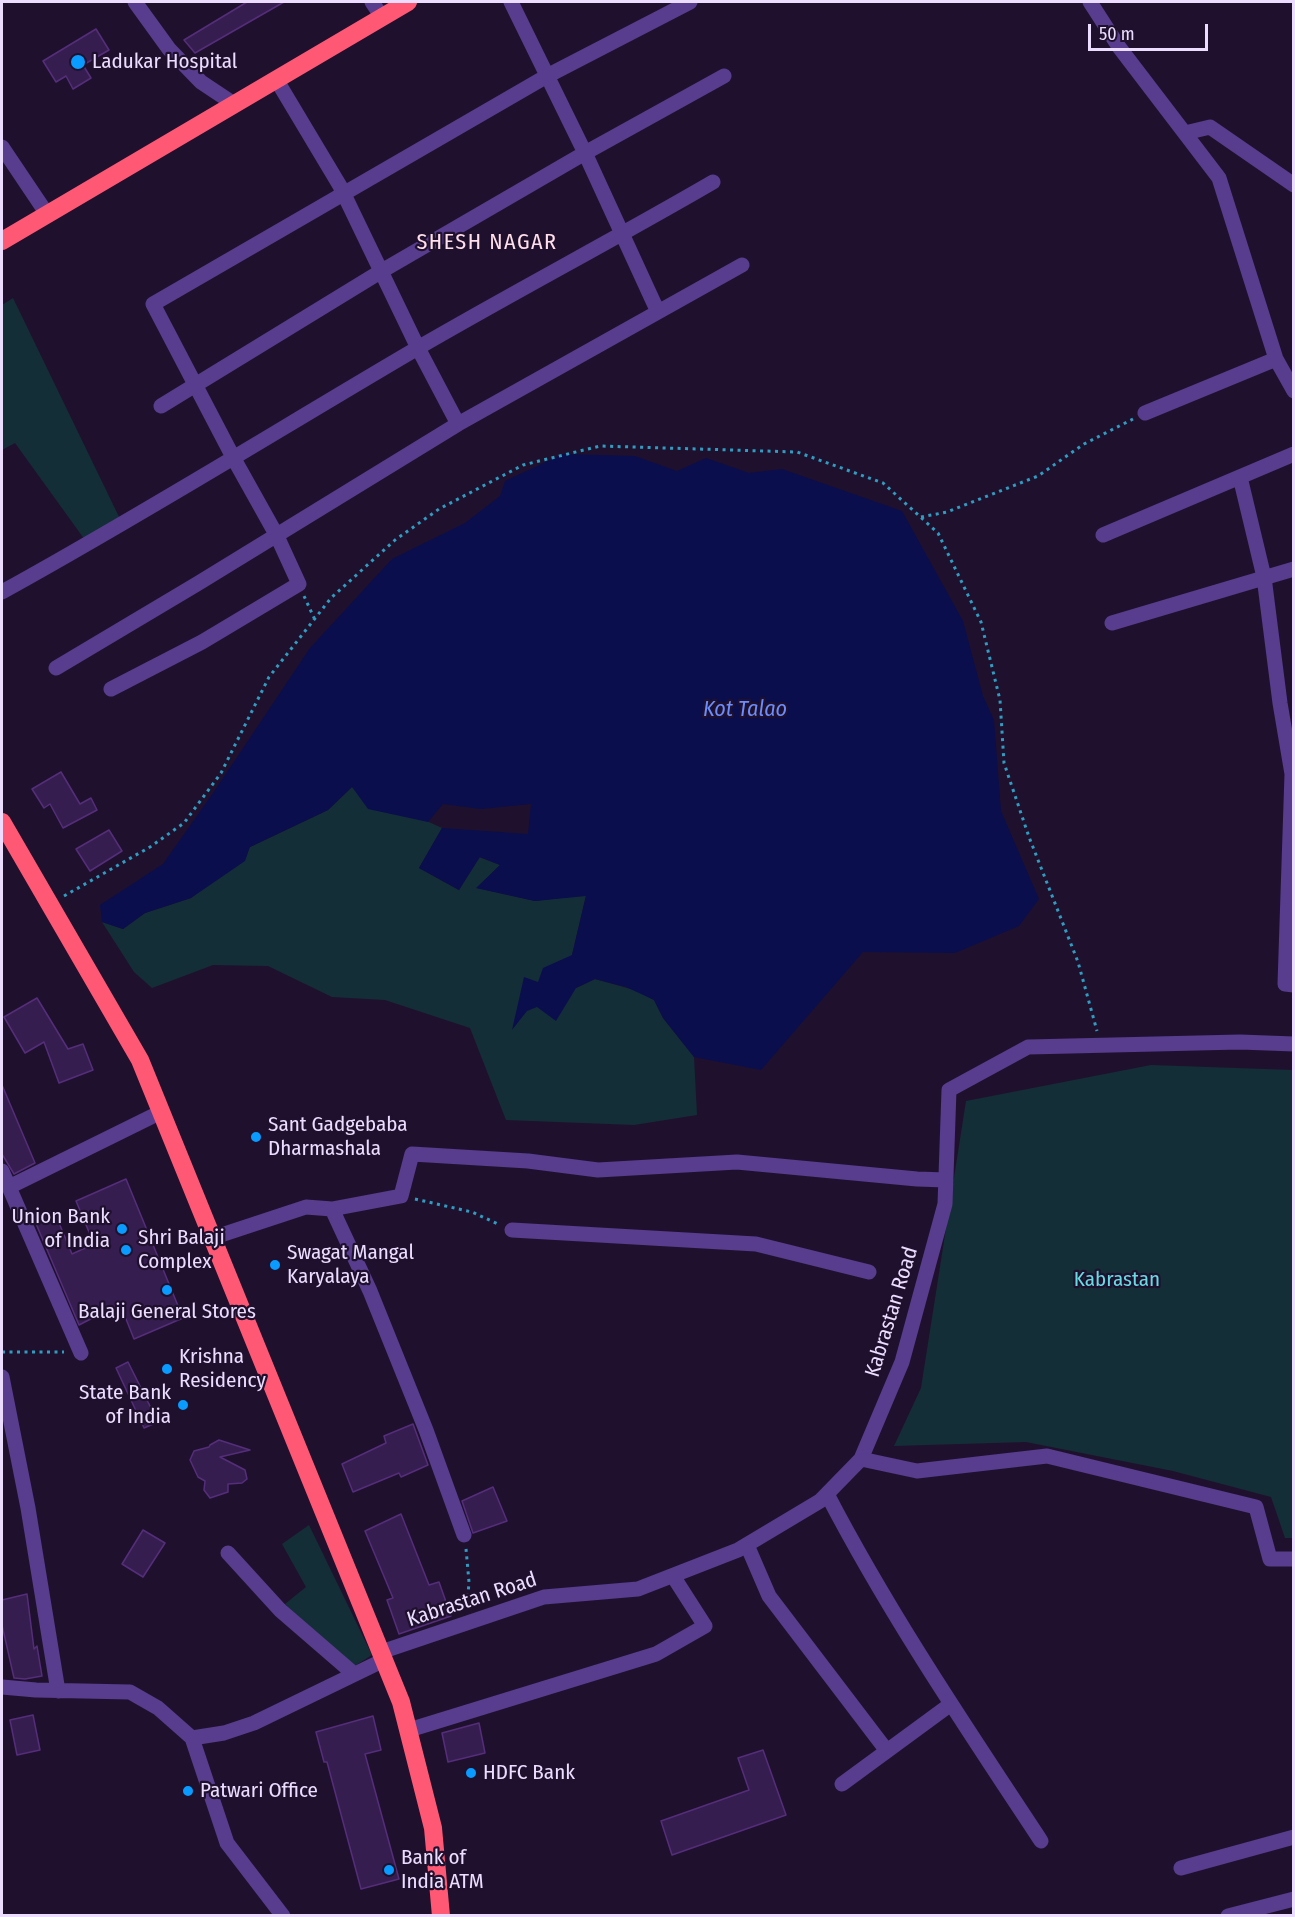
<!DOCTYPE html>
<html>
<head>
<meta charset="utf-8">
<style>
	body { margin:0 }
	#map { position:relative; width:1295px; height:1917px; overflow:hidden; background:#1f112d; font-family:"Fira Sans Condensed",sans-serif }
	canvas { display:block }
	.frame { position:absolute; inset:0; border:3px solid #ecddff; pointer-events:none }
	.scale { position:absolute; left:1088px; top:24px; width:120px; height:27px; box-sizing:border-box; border:3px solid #ecddff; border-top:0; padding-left:8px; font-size:18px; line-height:21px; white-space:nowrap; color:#ecddff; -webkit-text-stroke:4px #1f112d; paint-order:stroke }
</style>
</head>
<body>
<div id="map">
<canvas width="1295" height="1917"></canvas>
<div class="frame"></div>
<div class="scale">50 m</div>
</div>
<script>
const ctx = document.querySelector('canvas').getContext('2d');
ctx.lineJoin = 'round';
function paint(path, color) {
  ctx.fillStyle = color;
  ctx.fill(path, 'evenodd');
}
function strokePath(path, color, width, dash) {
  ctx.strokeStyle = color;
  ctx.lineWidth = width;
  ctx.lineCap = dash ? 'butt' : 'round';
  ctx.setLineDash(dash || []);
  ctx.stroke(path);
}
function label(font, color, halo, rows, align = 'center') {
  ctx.font = font + ' "Fira Sans Condensed",sans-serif';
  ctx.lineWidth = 4.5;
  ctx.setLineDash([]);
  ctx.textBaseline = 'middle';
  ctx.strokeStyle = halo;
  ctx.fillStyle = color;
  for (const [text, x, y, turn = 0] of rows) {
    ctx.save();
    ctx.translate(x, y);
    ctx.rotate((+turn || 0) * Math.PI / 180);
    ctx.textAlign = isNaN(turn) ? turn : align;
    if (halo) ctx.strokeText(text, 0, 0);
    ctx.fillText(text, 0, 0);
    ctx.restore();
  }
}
paint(new Path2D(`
	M13 298 121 521 85 540 15 443 2 450V305Z
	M352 787 442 828 419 868 459 890 479 857 500 865 477 888 535 901 586 895 572 955 576 988 595 979 638 991 654 1000 663 1018 694 1057 697 1115 634 1125 506 1120 470 1028 385 1000 332 997 268 966 213 965 152 988 134 972 102 922 123 929 145 913 191 898 250 847 328 810Z
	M1151 1065 1293 1070V1538H1285L1271 1497 1173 1471 1026 1442 894 1446 921 1388 966 1101Z
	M309 1525 372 1655 353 1667 285 1604 306 1587 282 1544Z`), '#142e37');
paint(new Path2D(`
	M563 454 635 456 677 471 706 458 749 473 782 469 902 511 963 621 983 696 994 720 1001 811 1039 899 1019 926 955 953 863 952 761 1070 694 1057 663 1018 654 1000 626 987 595 979 576 988 556 1021 537 1007 527 1011 512 1030 524 977 538 982 543 968 572 955 586 896 535 901 476 888 500 865 480 857 459 890 419 868 442 828 528 834 531 804 481 809 443 804 428 822 368 809 352 787 328 810 250 847 245 861 191 898 145 913 123 929 102 922 100 905 163 864 213 793 310 648 392 559 465 523 500 496 505 481Z`), '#0a0e4d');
const building = new Path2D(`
	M247 2H284L195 53 184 40Z
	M96 29 109 50 83 65 91 78 73 89 66 76 56 82 43 61Z
	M61 772 80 804 91 798 97 810 63 828 50 804 44 808 32 789Z
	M109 830 122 851 90 871 76 849Z
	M37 998 68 1049 83 1044 93 1070 59 1083 44 1042 25 1053 4 1017Z
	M2 1085 35 1163 14 1174 2 1154Z
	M126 1179 183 1318 134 1339 120 1304 79 1325 34 1219 54 1211 72 1254 94 1244 76 1201Z
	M128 1362 158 1422 144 1428 116 1368Z
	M413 1424 428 1465 401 1477 399 1473 353 1492 342 1464 386 1443 384 1436Z
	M219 1440 250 1450 220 1457 245 1470 247 1479 242 1483 228 1484V1492L210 1498 204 1490 205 1481 198 1477 190 1460 194 1451 209 1447 210 1445Z
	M493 1487 507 1521 473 1533 462 1501Z
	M401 1514 429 1585 439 1582 451 1616 399 1634 387 1600 393 1598 365 1531Z
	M143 1530 165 1543 143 1577 122 1564Z
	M27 1594 34 1649 37 1646 42 1676 25 1679 14 1678 2 1625V1600Z
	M33 1715 40 1750 17 1755 10 1720Z
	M373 1716 381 1750 365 1754 399 1879 361 1889 327 1762H324L316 1732Z
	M479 1723 485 1753 448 1762 442 1733Z
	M763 1750 786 1815 672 1855 661 1821 749 1790 738 1758Z`);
paint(building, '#361d4f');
strokePath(building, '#552e7b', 1.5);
strokePath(new Path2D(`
	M921 517 947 512 1038 476 1084 444 1133 419
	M304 596 315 620
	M64 896 150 847 184 823 221 773 269 677 331 598 395 540 439 509 523 465 600 446 797 452 883 483 938 533 981 622 1000 700 1004 763 1029 837 1078 962 1097 1031
	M415 1199 472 1212 500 1225
	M2 1352H64
	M466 1549 469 1582 467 1608`), '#2f9dc2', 3, [3, 4.5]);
strokePath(new Path2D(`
	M135 2 169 49 201 82 234 104
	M372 2 382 17
	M511 2 585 153 658 312
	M1090 2 1119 47 1219 178 1276 359 1294 391
	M276 79 340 186 418 348 458 424
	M1185 133 1210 127 1294 185
	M2 147 47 214
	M161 406 380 272 585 153 724 76
	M1145 413 1276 359
	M1240 477 1264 577 1280 703 1292 774 1285 984 1294 985
	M1103 535 1294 454
	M2 592C142 515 278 430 416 349 514 292 615 239 713 182
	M1112 623 1294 569
	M56 668 197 584 458 424 742 265
	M111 689 202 642 299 584 277 536 234 459 153 304 547 76 690 2
	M2 1171 9 1187
	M332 1209 370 1291 426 1430 464 1535
	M512 1230 756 1244 869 1272
	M212 1238 306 1207 332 1209 401 1196 412 1154 528 1161 598 1170 737 1162 917 1179 946 1180
	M81 1353 9 1187 161 1112
	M2 1377 28 1508 58 1691
	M861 1459 917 1471 1047 1456 1256 1507 1270 1559H1294
	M827 1494C890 1615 966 1727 1041 1841
	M747 1545 769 1596 887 1751
	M228 1553 280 1610 354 1674
	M381 1652 544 1597 638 1589 738 1550 820 1501 861 1459 902 1362 945 1204 949 1090 1028 1047 1240 1042 1294 1044
	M2 1687 36 1690 130 1692 158 1708 192 1738 224 1733 254 1723 384 1660
	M409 1730 656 1654 705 1626 673 1576
	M192 1738 227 1843 283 1916
	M842 1784 951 1704
	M1181 1868 1294 1837
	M1228 1916 1294 1899`), '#583c8d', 15);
strokePath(new Path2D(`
	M2 241 408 2
	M2 822 140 1060 401 1702 433 1828 441 1916`), '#ff5875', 18);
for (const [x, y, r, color] of [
	[78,62,8,"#099bff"],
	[256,1137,6,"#099bff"],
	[122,1229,6,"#099bff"],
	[126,1250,6,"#099bff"],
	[275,1265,6,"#099bff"],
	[167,1290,6,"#099bff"],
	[167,1369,6,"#099bff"],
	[183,1405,6,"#099bff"],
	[471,1773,6,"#099bff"],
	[188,1791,6,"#099bff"],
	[389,1870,6,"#099bff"]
]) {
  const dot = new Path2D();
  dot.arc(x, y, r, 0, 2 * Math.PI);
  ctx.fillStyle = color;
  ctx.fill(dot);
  strokePath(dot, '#1f112d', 2);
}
label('21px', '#ecddff', '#1f112d', [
	["Ladukar Hospital",92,62],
	["Sant Gadgebaba",268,1125],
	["Dharmashala",268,1149],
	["Union Bank",110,1217,"right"],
	["of India",110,1241,"right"],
	["Shri Balaji",138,1238],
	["Complex",138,1262],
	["Swagat Mangal",287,1253],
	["Karyalaya",287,1277],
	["Balaji General Stores",167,1312,"center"],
	["Krishna",179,1357],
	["Residency",179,1381],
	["State Bank",171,1393,"right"],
	["of India",171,1417,"right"],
	["HDFC Bank",483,1773],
	["Patwari Office",200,1791],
	["Bank of",401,1858],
	["India ATM",401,1882]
], 'left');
label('21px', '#65dce4', '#1f112d', [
	["Kabrastan",1117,1280]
]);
label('21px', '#ecddff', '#1f112d', [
	["Kabrastan Road",892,1312,-73],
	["Kabrastan Road",472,1600,-18]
]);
ctx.letterSpacing = '1.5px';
label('22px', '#ffdfea', '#1f112d', [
	["SHESH NAGAR",487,243]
]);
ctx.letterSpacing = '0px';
label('italic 22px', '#6b8dff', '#1f112d', [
	["Kot Talao",745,710]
]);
</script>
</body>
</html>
